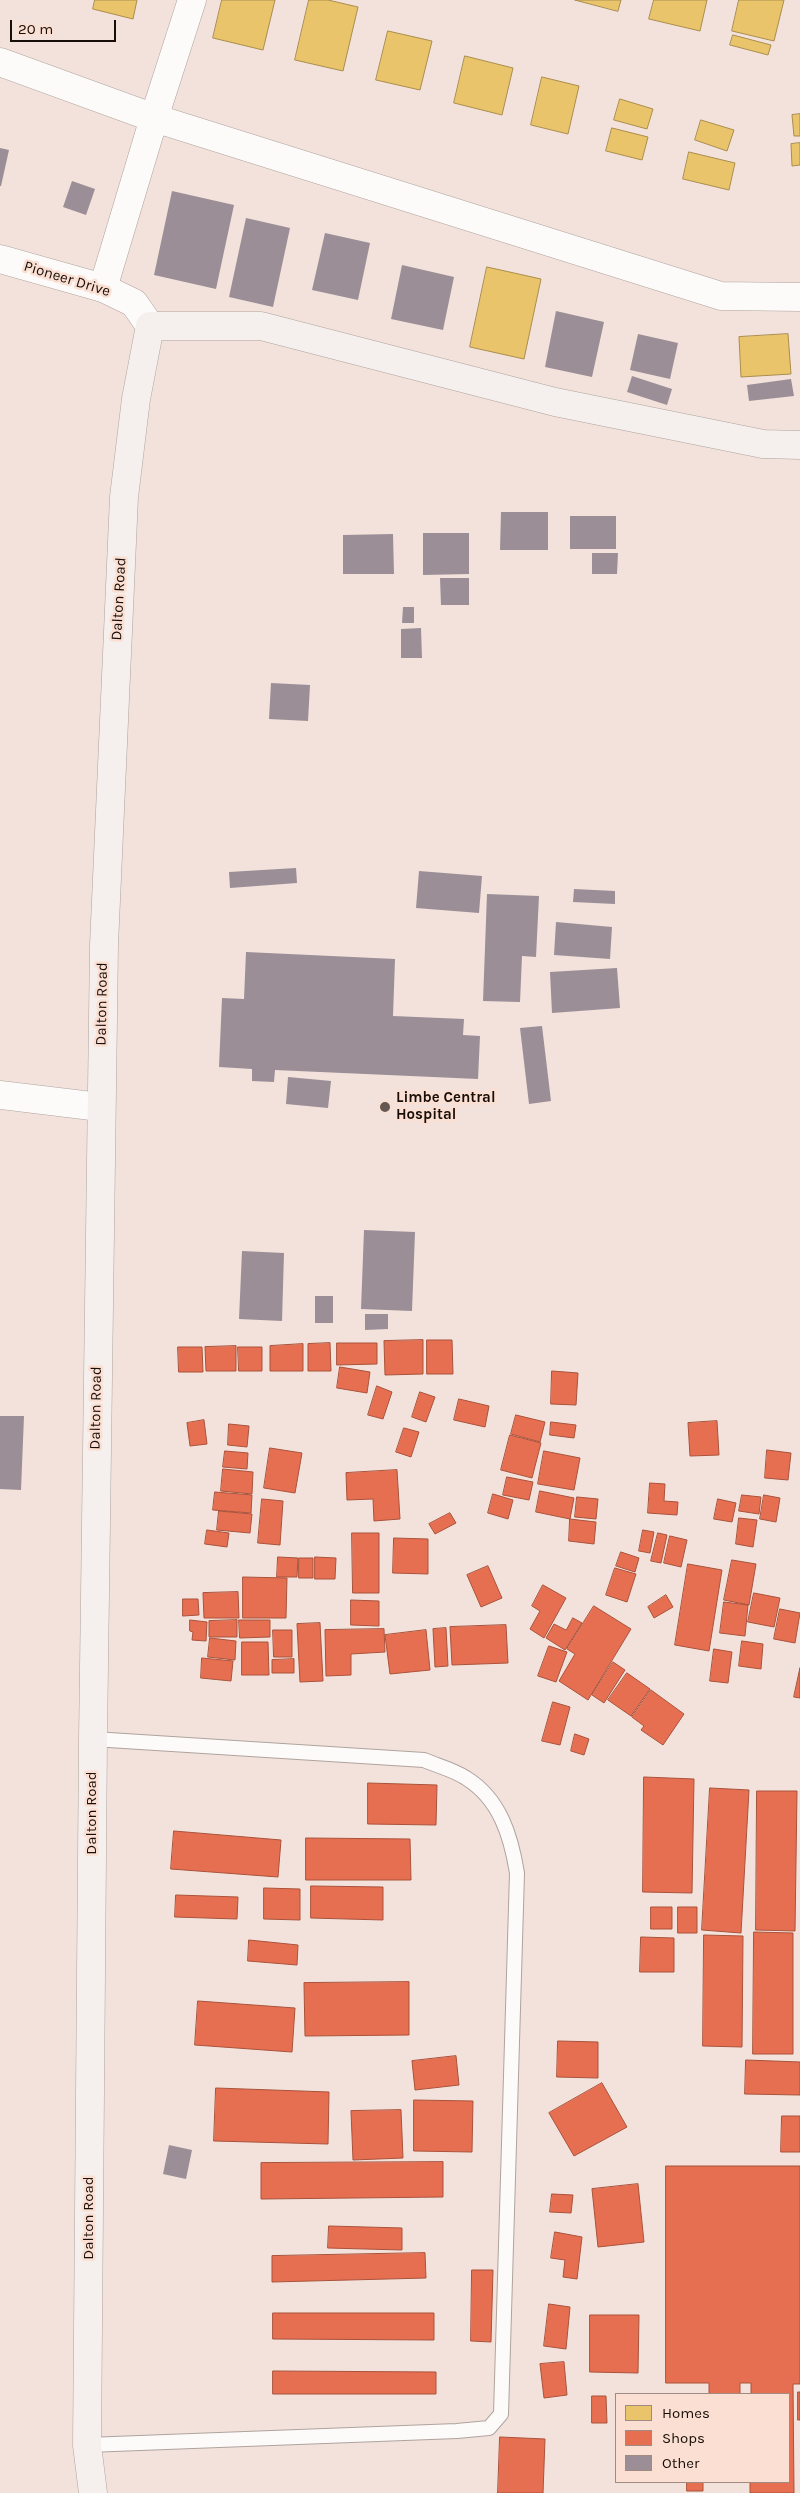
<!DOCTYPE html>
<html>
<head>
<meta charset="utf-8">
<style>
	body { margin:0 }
	#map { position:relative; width:800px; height:2493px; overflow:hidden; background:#f2e2db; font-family:Karla,sans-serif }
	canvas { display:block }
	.legend { position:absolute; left:615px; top:2393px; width:175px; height:90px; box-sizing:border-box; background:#fbdfd2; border:1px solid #a08b82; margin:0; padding:6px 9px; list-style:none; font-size:15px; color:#170e09 }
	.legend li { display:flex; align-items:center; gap:10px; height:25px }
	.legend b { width:25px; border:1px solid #a08b82 }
	.scale { position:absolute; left:10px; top:20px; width:106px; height:22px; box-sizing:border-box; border:2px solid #170e09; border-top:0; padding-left:6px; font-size:15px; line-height:18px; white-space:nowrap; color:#170e09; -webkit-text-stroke:4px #fbdfd2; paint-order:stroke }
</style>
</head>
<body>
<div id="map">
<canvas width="800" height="2493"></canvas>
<ul class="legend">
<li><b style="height:14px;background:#e9c46a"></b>Homes</li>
<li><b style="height:14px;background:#e76f51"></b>Shops</li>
<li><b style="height:14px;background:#9b8e97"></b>Other</li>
</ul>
<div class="scale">20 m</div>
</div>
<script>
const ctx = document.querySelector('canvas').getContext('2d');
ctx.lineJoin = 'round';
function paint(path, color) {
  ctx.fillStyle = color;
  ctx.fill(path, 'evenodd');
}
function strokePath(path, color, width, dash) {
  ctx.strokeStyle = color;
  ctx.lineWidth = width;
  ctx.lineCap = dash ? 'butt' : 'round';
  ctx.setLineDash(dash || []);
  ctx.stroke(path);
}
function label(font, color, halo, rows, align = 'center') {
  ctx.font = font + ' Karla,sans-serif';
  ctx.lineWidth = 5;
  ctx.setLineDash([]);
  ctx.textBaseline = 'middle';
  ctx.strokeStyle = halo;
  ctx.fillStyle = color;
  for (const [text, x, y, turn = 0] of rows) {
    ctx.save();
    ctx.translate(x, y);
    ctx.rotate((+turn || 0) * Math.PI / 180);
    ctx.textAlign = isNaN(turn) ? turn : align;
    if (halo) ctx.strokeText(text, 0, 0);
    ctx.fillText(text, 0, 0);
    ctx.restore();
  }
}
const homes = new Path2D(`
	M95 0H137L133 19 93 9Z
	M222 0H275L263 50 213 38Z
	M309 0H328L358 7 343 71 295 60Z
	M575 0H621L618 11Z
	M654 0H707L700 31 649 19Z
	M739 0H784L774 41 732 31Z
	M388 31 432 41 420 90 376 80Z
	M733 35 771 45 768 55 730 45Z
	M465 56 513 68 502 115 454 103Z
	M542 77 579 86 568 134 531 125Z
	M620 99 653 109 647 129 614 120Z
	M800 114V136H794L792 115Z
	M701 120 734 130 727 151 695 140Z
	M612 128 648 137 642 160 606 151Z
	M800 143V165L792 166 791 144Z
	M689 152 735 163 729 190 683 179Z
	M487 267 541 279 524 359 470 347Z
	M788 334 791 374 741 377 739 337Z`);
paint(homes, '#e9c46a');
strokePath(homes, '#aa8d4d', 1);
const shops = new Path2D(`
	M423 1340V1374L385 1375 384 1341Z
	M427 1340H452L453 1374H427Z
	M330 1343 331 1371H308V1344Z
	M337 1343H377V1364L337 1365Z
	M303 1344V1371H270V1346Z
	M236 1346V1371H206L205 1347Z
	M178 1347H202L203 1372H179Z
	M238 1347H262V1371H239Z
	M340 1367 370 1372 367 1393 337 1388Z
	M552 1371 578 1373 576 1405 551 1404Z
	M377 1386 392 1392 383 1419 368 1415Z
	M420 1392 435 1397 426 1422 412 1417Z
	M459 1399 489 1406 485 1427 454 1420Z
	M516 1415 545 1422 540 1442 511 1434Z
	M204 1420 207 1444 190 1446 187 1423Z
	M717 1421 719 1455 690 1456 688 1423Z
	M551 1422 576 1425 574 1438 550 1435Z
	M229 1424 249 1426 247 1447 228 1445Z
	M404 1428 419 1432 411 1457 396 1452Z
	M510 1435 541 1443 532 1478 501 1470Z
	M270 1448 302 1453 295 1493 264 1488Z
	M767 1450 791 1453 788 1480 765 1478Z
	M225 1451 248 1453 247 1469 223 1467Z
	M544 1451 580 1458 574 1490 538 1484Z
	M223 1469 253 1472 252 1494 221 1491Z
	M397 1470 400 1519 374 1521 373 1499 347 1500 346 1473Z
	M507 1477 533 1482 529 1500 503 1495Z
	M650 1483 665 1484 664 1501 678 1502 677 1515 648 1513Z
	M540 1491 574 1498 570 1519 536 1512Z
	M215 1492 252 1495 251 1513 213 1510Z
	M493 1494 513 1500 508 1519 488 1513Z
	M742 1495 761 1497 759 1514 739 1511Z
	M764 1495 780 1498 776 1522 760 1519Z
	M577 1497 598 1499 596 1519 575 1517Z
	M262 1499 283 1501 280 1545 258 1543Z
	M718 1499 736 1503 732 1522 714 1519Z
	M219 1511 252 1514 250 1533 217 1530Z
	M450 1513 456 1523 435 1534 429 1524Z
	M739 1518 757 1520 753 1547 736 1544Z
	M570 1519 596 1522 594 1544 569 1541Z
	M207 1530 229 1533 227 1547 205 1544Z
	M643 1530 654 1532 650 1553 639 1551Z
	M352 1533H379V1593H353Z
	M658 1533 667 1535 661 1563 651 1561Z
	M670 1536 687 1540 681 1567 664 1563Z
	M394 1538 428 1539V1574L393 1573Z
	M621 1552 639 1558 635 1572 616 1566Z
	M278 1557 298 1558 297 1577H277Z
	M315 1557 336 1558 335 1579H315Z
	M299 1558H313V1578H299Z
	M732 1560 756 1564 749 1605 724 1600Z
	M688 1564 722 1570 709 1651 675 1645Z
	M488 1566 502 1598 481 1607 467 1575Z
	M615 1568 636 1574 627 1602 606 1595Z
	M243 1577 287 1578 286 1618H243Z
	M543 1585 566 1598 544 1638 530 1629 540 1611 532 1606Z
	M238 1592 239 1618H204L203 1593Z
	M754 1593 780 1598 774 1627 748 1622Z
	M666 1595 673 1607 654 1618 648 1607Z
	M183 1599H198L199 1615 183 1616Z
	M351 1600 379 1601V1626L351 1625Z
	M724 1602 748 1605 745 1636 720 1633Z
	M594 1606 631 1629 588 1700 559 1681 575 1654 567 1649Z
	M780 1609 800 1613 795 1643 774 1639Z
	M573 1618 582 1623 565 1650 546 1638 554 1624 566 1630Z
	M190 1620 207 1622 206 1641 192 1640 193 1632 190 1631Z
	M237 1620V1637H209V1621Z
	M239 1620H270V1637L240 1638Z
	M320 1623 323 1681 300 1682 297 1624Z
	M506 1625 508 1663 452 1665 450 1627Z
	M446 1628 448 1666 435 1667 433 1629Z
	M384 1629 385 1652 351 1654V1675L326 1676 325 1630Z
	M273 1630H292V1657H274Z
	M426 1630 430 1670 390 1674 385 1635Z
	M210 1638 236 1641 235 1660 208 1657Z
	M742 1641 763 1644 761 1669 739 1666Z
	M242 1642H268L269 1675H242Z
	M549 1646 567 1652 556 1682 538 1676Z
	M714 1649 732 1652 728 1683 710 1681Z
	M202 1658 233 1661 231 1681 201 1678Z
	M294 1659V1673H272V1660Z
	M613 1662 625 1670 604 1703 592 1695Z
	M800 1668V1698L794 1697Z
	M627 1673 650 1689 631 1716 608 1700Z
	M651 1690 684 1714 663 1745 641 1730 644 1726 632 1717Z
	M553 1702 570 1707 560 1745 542 1741Z
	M575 1734 589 1739 584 1755 571 1751Z
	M644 1777 694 1779 692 1893 643 1892Z
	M368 1783 437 1785 436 1825 368 1824Z
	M710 1788 749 1790 741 1933 702 1930Z
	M757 1791H797L795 1931 756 1930Z
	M174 1831 281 1840 278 1877 171 1869Z
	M306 1838 410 1839 411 1880H306Z
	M311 1886 383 1887V1920L311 1918Z
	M264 1888 300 1889V1920L264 1919Z
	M176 1895 238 1897 237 1919 175 1917Z
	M651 1907H672V1929H651Z
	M678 1907H697V1933H678Z
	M754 1932 793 1933V2054H753Z
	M704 1935 743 1936 742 2047 703 2046Z
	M641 1937 674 1938V1972H640Z
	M249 1940 298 1945 297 1965 248 1961Z
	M409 1982V2035L305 2036 304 1983Z
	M198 2001 295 2008 292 2052 195 2045Z
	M558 2041 598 2042V2078L557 2077Z
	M456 2056 459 2085 415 2090 412 2061Z
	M746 2060 800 2062V2095L745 2094Z
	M602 2083 627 2127 574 2156 549 2113Z
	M216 2088 329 2092 328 2144 214 2141Z
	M414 2100 473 2101 472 2152 414 2151Z
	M401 2110 403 2158 353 2160 351 2111Z
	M782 2116H800V2152H781Z
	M443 2162V2197L261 2199V2163Z
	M666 2166H800V2384H793L794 2493H750V2482H789V2394H751V2383H740V2394H709V2383H666Z
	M638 2184 644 2242 598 2247 592 2189Z
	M552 2194 573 2195 571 2213 550 2212Z
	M329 2226 402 2228V2250L328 2248Z
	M555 2232 582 2237 577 2279 563 2277 565 2260 551 2258Z
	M425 2253 426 2278 272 2282V2256Z
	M472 2270H493L491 2342 471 2341Z
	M549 2304 570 2307 566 2349 544 2346Z
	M273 2313H434V2340L273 2339Z
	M590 2315H639L638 2373 590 2372Z
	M564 2362 567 2395 544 2398 540 2364Z
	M273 2371 436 2372V2394H273Z
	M798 2392H800V2420H798Z
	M592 2396H606L607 2423H592Z
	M500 2437 545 2439 543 2493H498Z
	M687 2482H703V2491H687Z`);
paint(shops, '#e76f51');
strokePath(shops, '#a9523b', 1);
paint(new Path2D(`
	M0 148 9 150 1 186H0Z
	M72 181 95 189 86 215 63 207Z
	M172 191 234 205 216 289 154 275Z
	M246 218 290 228 273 307 229 297Z
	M325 233 370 243 358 300 312 290Z
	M402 265 454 277 443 330 391 319Z
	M556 311 604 322 592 377 545 367Z
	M638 334 678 343 670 379 630 370Z
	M632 376 672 389 667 405 627 392Z
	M791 379 794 396 749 401 747 385Z
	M501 512H548V550H500Z
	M570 516H616V549H570Z
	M423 533H469V574L423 575Z
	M393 534 394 574H343V535Z
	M592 553H618L617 574H592Z
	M440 578H469V605H441Z
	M403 607H414V623H402Z
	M421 628 422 658H401V629Z
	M271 683 310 685 308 721 269 719Z
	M296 868 297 883 230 888 229 872Z
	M419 871 482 876 479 913 416 908Z
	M574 889 615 891V904L573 902Z
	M487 894 539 896 536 957 522 956 520 1002 483 1001Z
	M556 922 612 927 610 959 554 955Z
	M246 952 395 959 393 1016 464 1019 463 1035 480 1036 478 1079 275 1070 274 1082 252 1081V1069L219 1067 222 998 244 999Z
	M617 968 620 1008 552 1013 550 972Z
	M542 1026 551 1101 529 1104 520 1028Z
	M288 1077 331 1081 328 1108 286 1104Z
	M364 1230 415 1232 412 1311 361 1309Z
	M242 1251 284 1253 282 1321 239 1319Z
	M315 1296H333V1323H315Z
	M365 1314H388V1329L365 1330Z
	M0 1416H24L21 1490 0 1489Z
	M169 2145 192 2150 186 2179 163 2174Z`), '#9b8e97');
const service = new Path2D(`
	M87 2445 457 2431 489 2428 501 2414 517 1873C511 1836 500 1799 466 1778 454 1770 438 1766 424 1760L93 1739`);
const minor = new Path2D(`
	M0 62 154 118 721 296 800 297
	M103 288 154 118 192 0
	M0 1095 100 1107`);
const tertiary = new Path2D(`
	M0 259 103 288 134 303 150 326`);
const secondary = new Path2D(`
	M93 2493 87 2445 93 1739 104 945 124 497 136 399 150 326H261L555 402 763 444 800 445`);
strokePath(service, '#afa39e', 16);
strokePath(minor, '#afa39e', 29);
strokePath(tertiary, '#afa39e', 29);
strokePath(secondary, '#afa39e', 29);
strokePath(service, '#fdfbfa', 14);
strokePath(minor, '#fdfbfa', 28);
strokePath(tertiary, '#fdfbfa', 28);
strokePath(secondary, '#f5f0ed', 28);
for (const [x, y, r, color] of [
	[385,1107,6,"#645852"]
]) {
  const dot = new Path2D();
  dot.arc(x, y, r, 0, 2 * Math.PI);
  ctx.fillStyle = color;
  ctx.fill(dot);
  strokePath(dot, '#fbdfd2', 2);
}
label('15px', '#170e09', '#fbdfd2', [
	["Pioneer Drive",67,279,17],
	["Dalton Road",119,599,-87],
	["Dalton Road",102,1004,-89],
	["Dalton Road",96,1408,-89],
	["Dalton Road",92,1813,-90],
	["Dalton Road",89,2218,-90]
]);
label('bold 15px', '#170e09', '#fbdfd2', [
	["Limbe Central",396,1098],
	["Hospital",396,1115]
], 'left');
</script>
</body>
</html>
